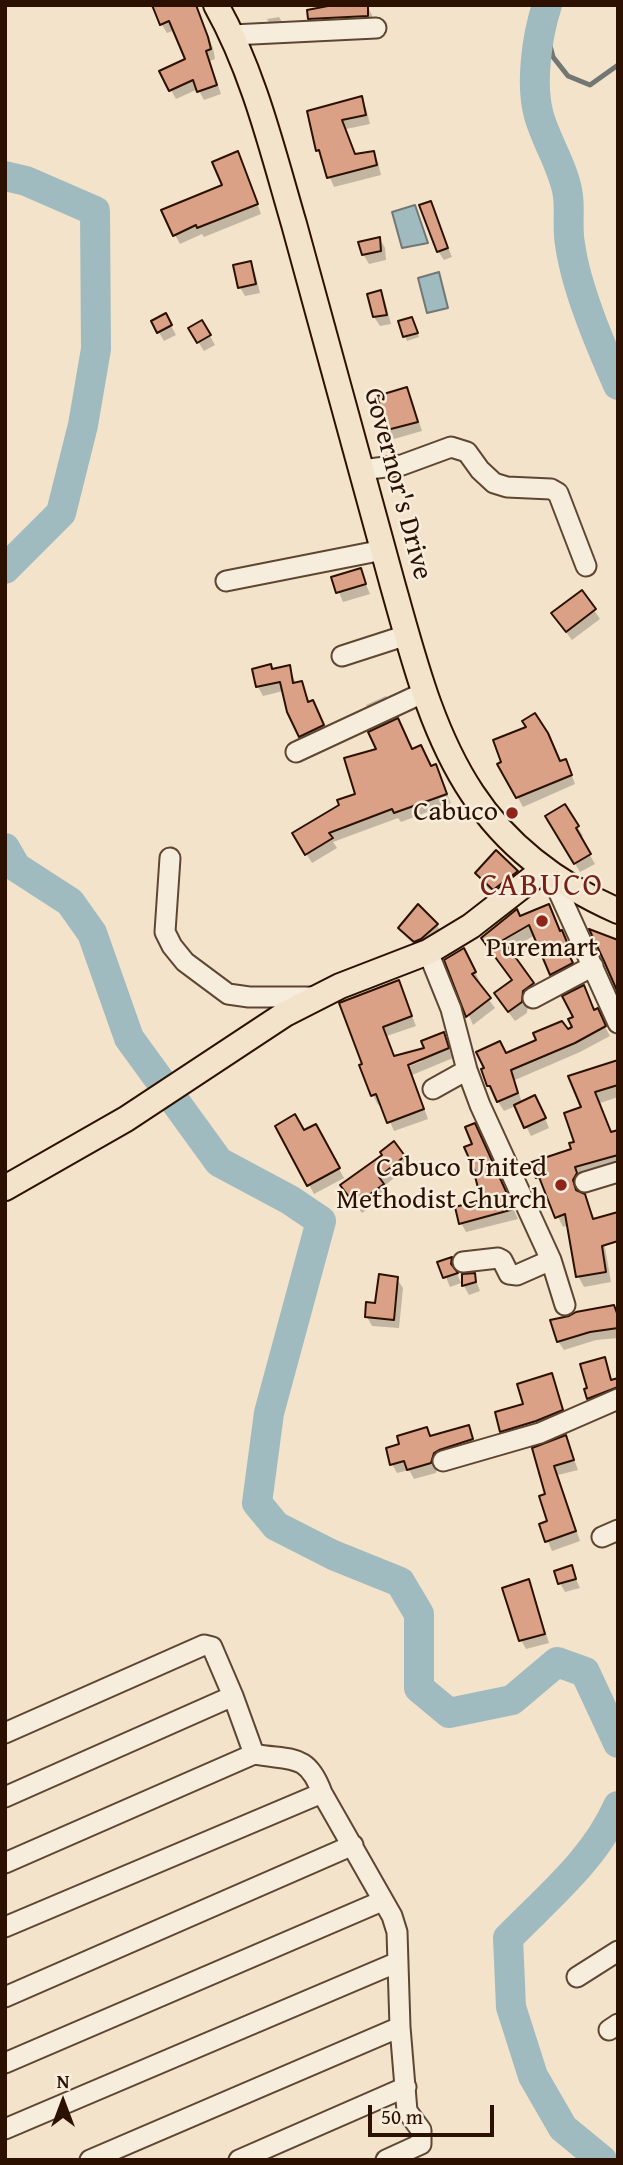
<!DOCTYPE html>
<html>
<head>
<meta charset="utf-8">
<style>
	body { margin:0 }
	#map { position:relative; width:623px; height:2165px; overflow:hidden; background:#f3e3ca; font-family:"Gentium Book Plus",serif }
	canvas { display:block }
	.frame { position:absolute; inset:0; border:7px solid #2c1100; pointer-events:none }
	.north { position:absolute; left:28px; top:2067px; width:70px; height:70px; -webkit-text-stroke:5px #f7eddd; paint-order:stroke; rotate:0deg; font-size:19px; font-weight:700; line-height:28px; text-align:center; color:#2c1100 }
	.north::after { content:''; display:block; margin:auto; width:24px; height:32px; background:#2c1100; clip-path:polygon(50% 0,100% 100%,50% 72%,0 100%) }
	.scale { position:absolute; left:368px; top:2105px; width:126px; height:32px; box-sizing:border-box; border:4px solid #2c1100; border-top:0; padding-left:9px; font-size:21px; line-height:24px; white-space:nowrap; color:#2c1100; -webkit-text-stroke:5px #f7eddd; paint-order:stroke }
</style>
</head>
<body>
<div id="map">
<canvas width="623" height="2165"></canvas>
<div class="frame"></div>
<div class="north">N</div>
<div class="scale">50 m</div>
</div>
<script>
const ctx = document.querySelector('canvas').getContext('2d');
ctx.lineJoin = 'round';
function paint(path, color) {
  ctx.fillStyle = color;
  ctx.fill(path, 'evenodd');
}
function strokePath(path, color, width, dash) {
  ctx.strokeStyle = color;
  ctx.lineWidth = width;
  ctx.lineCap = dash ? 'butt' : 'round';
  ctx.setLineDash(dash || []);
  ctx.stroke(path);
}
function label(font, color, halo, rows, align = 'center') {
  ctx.font = font + ' "Gentium Book Plus",serif';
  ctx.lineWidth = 5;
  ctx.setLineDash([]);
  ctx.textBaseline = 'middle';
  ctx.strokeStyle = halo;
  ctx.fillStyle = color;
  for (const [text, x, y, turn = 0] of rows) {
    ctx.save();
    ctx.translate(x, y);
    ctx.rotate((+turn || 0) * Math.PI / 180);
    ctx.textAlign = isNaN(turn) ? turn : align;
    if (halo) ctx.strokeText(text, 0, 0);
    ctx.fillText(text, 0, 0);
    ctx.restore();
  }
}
const water = new Path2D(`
	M415 205 428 243 402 248 392 212Z
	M439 272 448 308 427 313 418 278Z`);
paint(water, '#a0bbc0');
strokePath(water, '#727773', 2);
paint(new Path2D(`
	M150 5H175L200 16 213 48 215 59 210 61 221 94 204 100 198 89 176 99 171 90 187 60 175 30 167 33Z
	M367 6 372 15 373 25 315 28 310 18Z
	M279 17 285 27 273 30 267 19Z
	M361 98 366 108 370 124 346 129 356 156 373 153 378 162 381 175 334 187 318 150 309 112Z
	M242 162 261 214 204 237 202 234 180 244 175 235 224 186Z
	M430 203 452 257 444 260 438 251Z
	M380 239 385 248 386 260 369 264 363 254Z
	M250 263 255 273 260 293 245 296 240 287Z
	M380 292 385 301 391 324 380 326 374 317Z
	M165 315 176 335 164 341 153 322Z
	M202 322 215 345 204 351 190 329Z
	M414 323 419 337 407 341 405 336Z
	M407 389 412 399 422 431 394 439 388 430 379 398Z
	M360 570 370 594 343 602 333 578Z
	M594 610 600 619 572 640 559 623Z
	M289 667 296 684 302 683 310 703 317 711 328 735 306 746 289 711 283 691 263 696 258 687 273 671Z
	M386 696 392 706 371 715 366 705Z
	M528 728 553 744 561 763 565 761 570 771 575 784 523 807 500 765Z
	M378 750 412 751 431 768 435 766 451 803 401 822 398 818 333 842 337 848 312 863 294 834 357 795Z
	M565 806 583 836 580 838 595 864 580 872 548 817Z
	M517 872 522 881 499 898 482 883 477 873Z
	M548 906 573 957 570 958 578 973 557 984 535 935 508 951 539 994 528 1002 527 1013 515 1021 502 1004 513 981 489 949 520 918Z
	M437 925 442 934 420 950 406 937 400 928Z
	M468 959 480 982 477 983 495 1008 473 1025 446 960Z
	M398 982 416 1026 387 1036 395 1057 427 1049 444 1034 453 1058 412 1075 428 1119 394 1131 382 1103 378 1105 373 1095 365 1065ZM413 1061H422L400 1070Z
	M583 987 610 1036 580 1052 515 1080 522 1103 540 1107 549 1128 531 1136 516 1106 504 1111 488 1086 506 1055 574 1027Z
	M618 1062V1097L600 1103 612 1133 618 1132V1167L582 1185 578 1190V1194L584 1195 595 1220 602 1230 611 1282 584 1287 578 1276 569 1225 563 1227 538 1177 573 1150 576 1143 584 1108 570 1077Z
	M277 1126 303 1132 315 1126 344 1178 314 1194Z
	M479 1135 518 1219 466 1232 461 1223 483 1201 475 1145Z
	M384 1155 404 1157 409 1166 383 1187 388 1194 362 1213 348 1195Z
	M451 1259 461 1283 450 1287 440 1263Z
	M463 1275H474L480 1291 469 1295 464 1286Z
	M397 1279 403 1288 399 1328 372 1326 367 1317Z
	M613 1307 618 1314V1338L596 1340 564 1350 558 1341Z
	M604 1359 613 1381 618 1384V1399L594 1408 586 1390 589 1389Z
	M551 1375 556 1385 567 1419 507 1440 502 1431Z
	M468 1427 477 1449 438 1463 436 1473 414 1479 409 1470 397 1473 392 1464 401 1445 426 1429 431 1438Z
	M566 1437 578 1470 558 1475 580 1541 552 1551 541 1525 549 1523 547 1495 534 1449Z
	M571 1568 580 1588 565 1592 560 1583Z
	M528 1581 533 1591 549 1643 526 1649 521 1640Z`), '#0003');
strokePath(new Path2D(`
	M543 19 553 57 568 76 590 85 618 65`), '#727773', 5);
strokePath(new Path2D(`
	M547 5C537 36 530 84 539 116 546 141 565 170 568 196 570 212 567 228 570 244 576 288 600 344 618 385
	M5 176 26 181 95 211 96 349 83 425 61 513 5 569
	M5 848 16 867 70 902 92 933 129 1038 219 1162 290 1200 321 1221 269 1413 257 1503 276 1526 333 1555 400 1582 419 1614V1688L449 1713 512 1700 557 1662 585 1672 618 1743
	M602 2160 563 2128 533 2076 511 2007 508 1938C547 1898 595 1859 618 1806`), '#a0bbc0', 30);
const building = new Path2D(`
	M152 5H196L208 37 211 49 206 51 217 85 197 92 193 80 169 91 159 71 185 59 169 21 160 25Z
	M333 5H368V16L308 19 307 10Z
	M362 96 366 115 342 120 355 154 374 151 377 165 327 178 319 150 316 151 307 111Z
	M238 151 258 204 197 228 196 225 173 236 161 210 222 185 212 162Z
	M431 201 448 248 437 252 419 205Z
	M380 237 381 251 362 255 358 242Z
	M251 261 256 284 238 288 233 265Z
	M381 290 387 315 373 317 367 294Z
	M166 313 172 325 157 333 151 321Z
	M412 317 418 333 403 337 398 321Z
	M202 320 211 335 197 343 188 328Z
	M407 387 418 422 387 430 377 396Z
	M361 568 366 584 336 593 331 577Z
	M582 590 596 609 566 632 551 613Z
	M271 664 272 669 290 665 293 683 302 681 308 702 313 700 324 725 299 737 287 712 280 682 256 687 252 669Z
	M535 713 548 733 560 761 566 759 572 775 516 798 497 764 501 762 493 740 526 727 522 721Z
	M398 718 412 749 421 745 431 766 436 764 447 794 394 813 392 809 329 833 333 838 305 855 292 833 339 805 337 800 355 794 344 758 376 749 368 732Z
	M565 804 579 826 576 828 591 854 574 864 545 816Z
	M496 850 518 871 493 890 475 873Z
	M418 904 438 924 421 939 414 942 398 928Z
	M549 904 560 931 562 930 569 947 566 948 573 963 550 975 529 925 503 940 534 983 523 991 522 1002 508 1012 494 993 512 980 481 938 517 909 520 916Z
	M589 929 618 940V993L604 961Z
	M464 948 476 972 472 974 491 998 466 1017 444 960Z
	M399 980 412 1016 383 1027 394 1056 424 1048 421 1041 444 1032 449 1048 408 1065 424 1109 387 1123 376 1094 371 1096 359 1065 362 1064 339 1003Z
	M584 985 594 1010 598 1008 606 1026 575 1043 511 1070 518 1093 497 1102 490 1086H487L481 1069 484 1068 476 1052 500 1041 506 1053 536 1040 533 1033 562 1021 568 1029 572 1027 568 1019 573 1017 562 996Z
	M618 1060V1085L595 1092 611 1132 618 1130V1155L575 1167 577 1173 573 1180 576 1190 585 1194 593 1219 618 1212V1241L602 1246 606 1272 576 1277 565 1214 555 1218 539 1177 536 1178 529 1163 571 1149 569 1143 574 1142 564 1113 581 1107 568 1076Z
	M535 1095 546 1118 524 1128 514 1105Z
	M295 1114 304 1130 316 1124 340 1168 307 1186 275 1126Z
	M475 1123 514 1209 459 1224 455 1207 481 1200 475 1176H477L464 1147 472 1144 465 1127Z
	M394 1141 405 1156 379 1177 384 1184 355 1205 340 1185 382 1155 380 1152Z
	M452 1257 451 1264 458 1273 443 1278 437 1262Z
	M475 1273 476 1282 462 1286V1274Z
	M379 1274 398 1277 394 1320 365 1317 366 1302 375 1303Z
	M614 1305 618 1316V1328L590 1332 557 1342 550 1320 569 1316 576 1312Z
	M605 1357 611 1380 618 1378V1387L587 1399 584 1389 587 1388 580 1364Z
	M552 1373 563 1410 536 1421 500 1432 495 1412 523 1404 517 1384Z
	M469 1425 473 1439 439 1450 434 1453 431 1463 407 1470 404 1461 390 1465 386 1448 399 1444 397 1436 427 1427 430 1436Z
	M566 1435 574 1460 554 1466 576 1531 545 1542 539 1524 547 1521 539 1496 545 1494 532 1448Z
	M572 1565 576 1579 558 1584 554 1571Z
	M529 1579 545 1634 519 1641 502 1588Z`);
paint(building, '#daa186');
strokePath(building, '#2c1100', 2);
const minor = new Path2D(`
	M232 35 376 28
	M361 470 402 465 451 447 467 452 480 470 494 483 507 487 551 489 558 493 586 566
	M226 581 383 550
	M342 656 407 635
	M296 752 425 692
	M170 858 165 932 172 946 185 962 228 994 249 997H316
	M551 875 618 1023
	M428 952 451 1009 467 1070 480 1105 551 1260 565 1305
	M533 998 593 966
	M433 1089 467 1070
	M585 1182 618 1172
	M463 1262 498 1258 502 1260 509 1274 517 1275 551 1260
	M443 1461 540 1433 618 1399
	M602 1537 618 1530
	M5 1733 204 1645 212 1647 233 1696 254 1754C291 1761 307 1752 322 1793L392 1916 397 1932 400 2027 407 2111 421 2130V2144L386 2160
	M5 1797 233 1696
	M5 1863 254 1754
	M5 1927 322 1793
	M577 1977 618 1951
	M5 1997 353 1845
	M609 2030 618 2024
	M5 2063 382 1901
	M5 2129 398 1962
	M90 2160 400 2027
	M239 2160 406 2087`);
const major = new Path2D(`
	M216 5C254 73 272 149 294 224 328 344 359 466 393 586 413 656 431 731 472 793 508 848 559 885 618 911
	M5 1188 126 1119 285 1014 340 986 428 952 471 926 543 870`);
strokePath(minor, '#5e4632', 23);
strokePath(major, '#2c1100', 28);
strokePath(minor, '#f7eddd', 19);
strokePath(major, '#f3e3ca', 24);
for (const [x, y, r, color] of [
	[512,813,7,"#8f2418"],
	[542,921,7,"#8f2418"],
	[561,1185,7,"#8f2418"]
]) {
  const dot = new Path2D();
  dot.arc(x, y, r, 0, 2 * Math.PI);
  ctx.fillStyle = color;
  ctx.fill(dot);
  strokePath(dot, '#f7eddd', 2.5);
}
label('28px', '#2c1100', '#f7eddd', [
	["Governor's Drive",397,484,75]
]);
label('28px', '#2c1100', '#f7eddd', [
	["Cabuco",498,813],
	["Puremart",542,949,"center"],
	["Cabuco United",547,1169],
	["Methodist Church",547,1201]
], 'right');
ctx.letterSpacing = '2px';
label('32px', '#7a1f14', '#f7eddd', [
	["CABUCO",542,887]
]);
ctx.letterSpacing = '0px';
</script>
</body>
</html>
